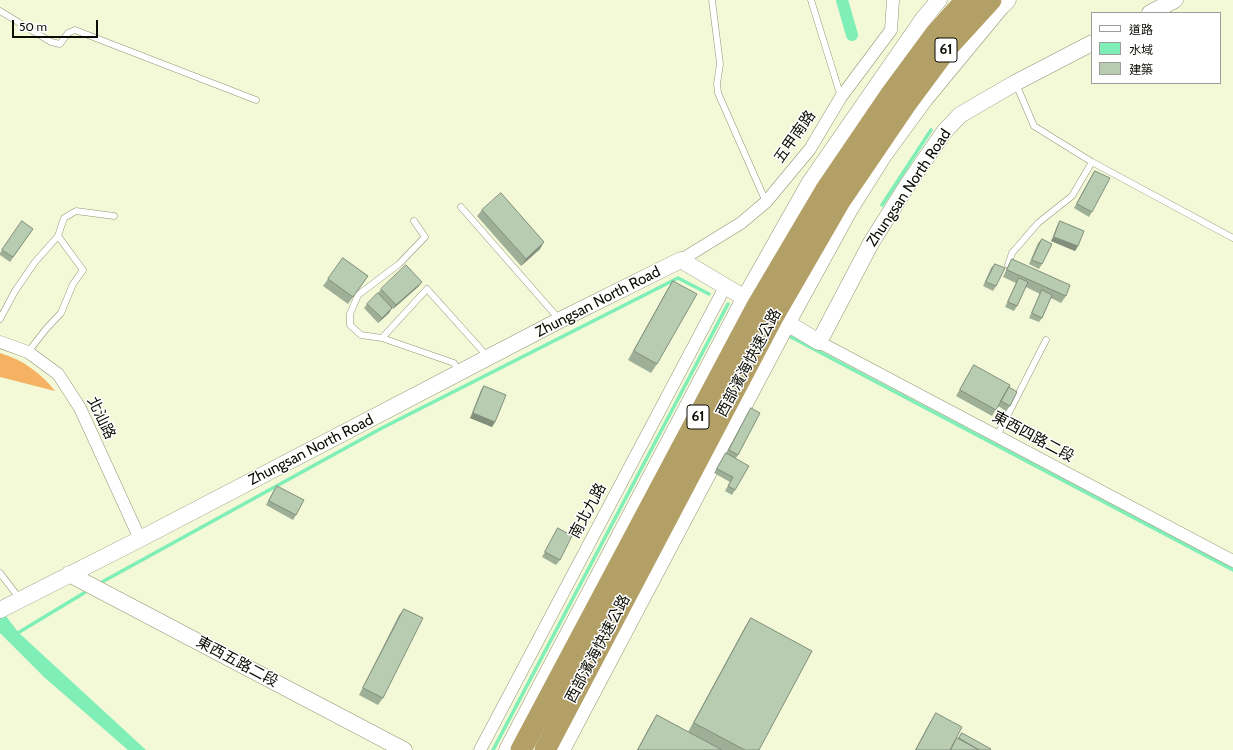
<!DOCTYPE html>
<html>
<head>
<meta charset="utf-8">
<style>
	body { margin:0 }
	#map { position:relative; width:1233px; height:750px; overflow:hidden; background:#f3f8d7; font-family:Cabin,"Noto Sans TC",sans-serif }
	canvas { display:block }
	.legend { position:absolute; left:1091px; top:12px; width:130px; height:72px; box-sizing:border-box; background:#fff; border:1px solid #9d9e9a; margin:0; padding:5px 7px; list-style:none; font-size:12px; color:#0b0d03 }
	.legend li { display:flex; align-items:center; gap:8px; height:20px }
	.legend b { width:20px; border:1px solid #9d9e9a }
	.scale { position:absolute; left:12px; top:20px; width:86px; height:18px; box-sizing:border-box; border:2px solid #0b0d03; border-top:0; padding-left:5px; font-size:12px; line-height:14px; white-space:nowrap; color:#0b0d03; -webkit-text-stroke:3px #fff; paint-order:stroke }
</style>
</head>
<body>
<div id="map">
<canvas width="1233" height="750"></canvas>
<ul class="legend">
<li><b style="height:5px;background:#fff"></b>道路</li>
<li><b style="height:11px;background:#7feeb7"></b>水域</li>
<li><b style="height:11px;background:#b8ccb1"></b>建築</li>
</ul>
<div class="scale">50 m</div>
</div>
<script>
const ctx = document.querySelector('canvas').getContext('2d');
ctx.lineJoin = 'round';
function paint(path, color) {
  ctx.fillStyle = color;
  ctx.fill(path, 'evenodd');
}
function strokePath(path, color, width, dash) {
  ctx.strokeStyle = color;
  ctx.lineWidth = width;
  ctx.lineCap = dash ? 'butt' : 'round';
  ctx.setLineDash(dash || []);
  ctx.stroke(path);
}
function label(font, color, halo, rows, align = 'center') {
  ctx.font = font + ' Cabin,"Noto Sans TC",sans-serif';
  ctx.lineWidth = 3;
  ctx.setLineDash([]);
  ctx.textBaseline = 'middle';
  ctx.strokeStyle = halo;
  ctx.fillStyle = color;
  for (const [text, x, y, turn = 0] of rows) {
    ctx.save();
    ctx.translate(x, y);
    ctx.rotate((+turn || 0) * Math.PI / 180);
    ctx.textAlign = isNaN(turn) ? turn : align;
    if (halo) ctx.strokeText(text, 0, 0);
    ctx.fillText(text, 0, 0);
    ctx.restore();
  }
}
paint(new Path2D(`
	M0 353C23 360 41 373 55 391L0 377Z`), '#f5b262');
paint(new Path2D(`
	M0 608 18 632 146 750H128L44 677 0 633Z`), '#7feeb7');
strokePath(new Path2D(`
	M882 205 931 130
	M791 337 1233 570
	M102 582 382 428 678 278 709 294
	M16 634 84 593
	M493 750 728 304`), '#7feeb7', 3.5);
strokePath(new Path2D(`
	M842 0 852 35`), '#7feeb7', 12);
const service = new Path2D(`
	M712 0 720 64 717 84 718 93 766 202
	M811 0 841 97
	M0 11 51 42 60 44 68 33 75 30 256 100
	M1016 84 1034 126 1092 162 1233 238
	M461 207 559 319
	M414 221 425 237 399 264 358 295 350 314V325L361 335 382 338 454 363 459 372
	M1008 265 1012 253 1038 223 1072 196 1092 162
	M0 319 15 291 35 262 58 236 64 218 76 211 114 216
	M382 338 427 289 487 356
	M28 352 46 329 61 313 73 284 83 270 58 236
	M997 436 1046 340
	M0 573 20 599`);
const minor = new Path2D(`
	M681 260 741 223 766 202 810 149 841 97 891 30 893 0
	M0 342 28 352 58 374 80 408 140 539
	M819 342 1233 561
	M480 750 725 287`);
const tertiary = new Path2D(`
	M1150 13 1175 0
	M69 574 404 750
	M0 610 140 539 560 320 681 260 819 342 871 243 908 184 944 132 960 115 1015 83 1092 43
	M507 750 744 299 810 182 923 19 939 0
	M562 750 787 324 850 209 884 155 925 99 1001 7 1008 0`);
const trunk = new Path2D(`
	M891 94 936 33 966 0
	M906 104 949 46 991 0`);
strokePath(service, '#909576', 7);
strokePath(minor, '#909576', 13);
strokePath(tertiary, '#909576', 17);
strokePath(trunk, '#fff', 22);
strokePath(service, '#fff', 6);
strokePath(minor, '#fff', 12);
strokePath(tertiary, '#fff', 16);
strokePath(trunk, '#b3a066', 21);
const trunkBridge = new Path2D(`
	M521 750 757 306 825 191 891 94
	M545 750 773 317 840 201 906 104`);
strokePath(trunkBridge, '#fff', 22, []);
strokePath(trunkBridge, '#b3a066', 21);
paint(new Path2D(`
	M1095 171 1092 212 1089 217 1074 208 1092 175Z
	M482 210 540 249 521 266 477 216Z
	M22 221 33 229 10 262 0 255V253Z
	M1060 221 1078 246 1075 251 1051 241 1057 226Z
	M1042 239V264L1039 269 1029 264 1038 243Z
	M343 258 368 276 348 304 323 286Z
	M1012 259 1066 296 1061 303 1051 298 1042 318 1039 322 1029 318 1040 294 1026 287 1017 306 1014 311 1005 307 1016 283 1003 277 1008 266Z
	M995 264 996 286 993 291 983 286 991 268Z
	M673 281 657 364 651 373 628 360 667 290Z
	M419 286 393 309 392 308 389 313 378 323 364 308 367 304 378 293 381 289Z
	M974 365 1009 387 1010 406 1006 411 998 406 992 416 956 396 970 372Z
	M484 386 495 422 492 427 470 418 481 390Z
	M751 408 738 455 736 458 735 490 732 495 725 491 730 482 714 473 726 453 748 413Z
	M277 486 296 515 293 520 266 505 274 490Z
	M558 528 560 560 556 565 542 557Z
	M404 609 383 698 378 705 359 695 399 615Z
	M751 618 759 750H722L688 732 745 627Z
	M936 713 950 750H915L930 722Z
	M657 715 722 750H637L651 724Z
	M962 733 990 750H950L953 745Z`), '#9eaf98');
paint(new Path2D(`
	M1054 237 1078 246 1075 251 1051 241Z
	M544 242 540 249 521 266 526 259Z
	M422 282 419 286 393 309 396 305Z
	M392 308 389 313 378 323 382 318Z
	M473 413 495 422 492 427 470 418Z`), '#818f7c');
const building = new Path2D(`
	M1095 171 1110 178 1092 212 1077 204Z
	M501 193 544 242 526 259 482 210Z
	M22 221 33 229 13 257 2 250Z
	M1060 221 1084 231 1078 246 1054 237Z
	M1042 239 1052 244 1042 264 1032 260Z
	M343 258 368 276 353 297 328 279Z
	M1012 259 1070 285 1066 296 1007 270Z
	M995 264 1005 268 996 286 986 282Z
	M406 265 422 282 396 305 381 289Z
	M1019 278 1028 282 1017 306 1008 302Z
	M673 281 697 294 657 364 634 351Z
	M1042 290 1052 295 1042 318 1032 313Z
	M378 293 392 308 382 318 367 304Z
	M974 365 1010 385 996 410 960 390Z
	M484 386 506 395 495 422 473 413Z
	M1009 387 1017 392 1010 406 1001 401Z
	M751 408 760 413 738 455 729 450Z
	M726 453 749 466 735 490 728 486 733 477 717 469Z
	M277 486 304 500 296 515 269 501Z
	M558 528 572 536 560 560 545 552Z
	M404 609 423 618 383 698 363 688Z
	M751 618 812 651 759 750H745L694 723Z
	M936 713 962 727 950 750H916Z
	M657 715 722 750H638Z
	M962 733 991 749 990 750H979L959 738Z
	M957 738 979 750H951Z`);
paint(building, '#b8ccb1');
strokePath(building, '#818f7c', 1);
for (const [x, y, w] of [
	[946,50,22],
	[698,417,22]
]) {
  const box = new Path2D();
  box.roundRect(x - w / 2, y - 12, w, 24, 3);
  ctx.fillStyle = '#fff';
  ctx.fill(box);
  strokePath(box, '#0b0d03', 1);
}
label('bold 14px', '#0b0d03', null, [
	["61",946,50],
	["61",698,417]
]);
label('15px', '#0b0d03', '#fff', [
	["五甲南路",795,137,-55],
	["Zhungsan North Road",909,188,-56],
	["Zhungsan North Road",598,302,-27],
	["西部濱海快速公路",749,363,-62],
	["北汕路",101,418,64],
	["東西四路二段",1033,437,28],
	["Zhungsan North Road",311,450,-27],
	["南北九路",588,511,-62],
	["西部濱海快速公路",598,649,-62],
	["東西五路二段",237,662,28]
]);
</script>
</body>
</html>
